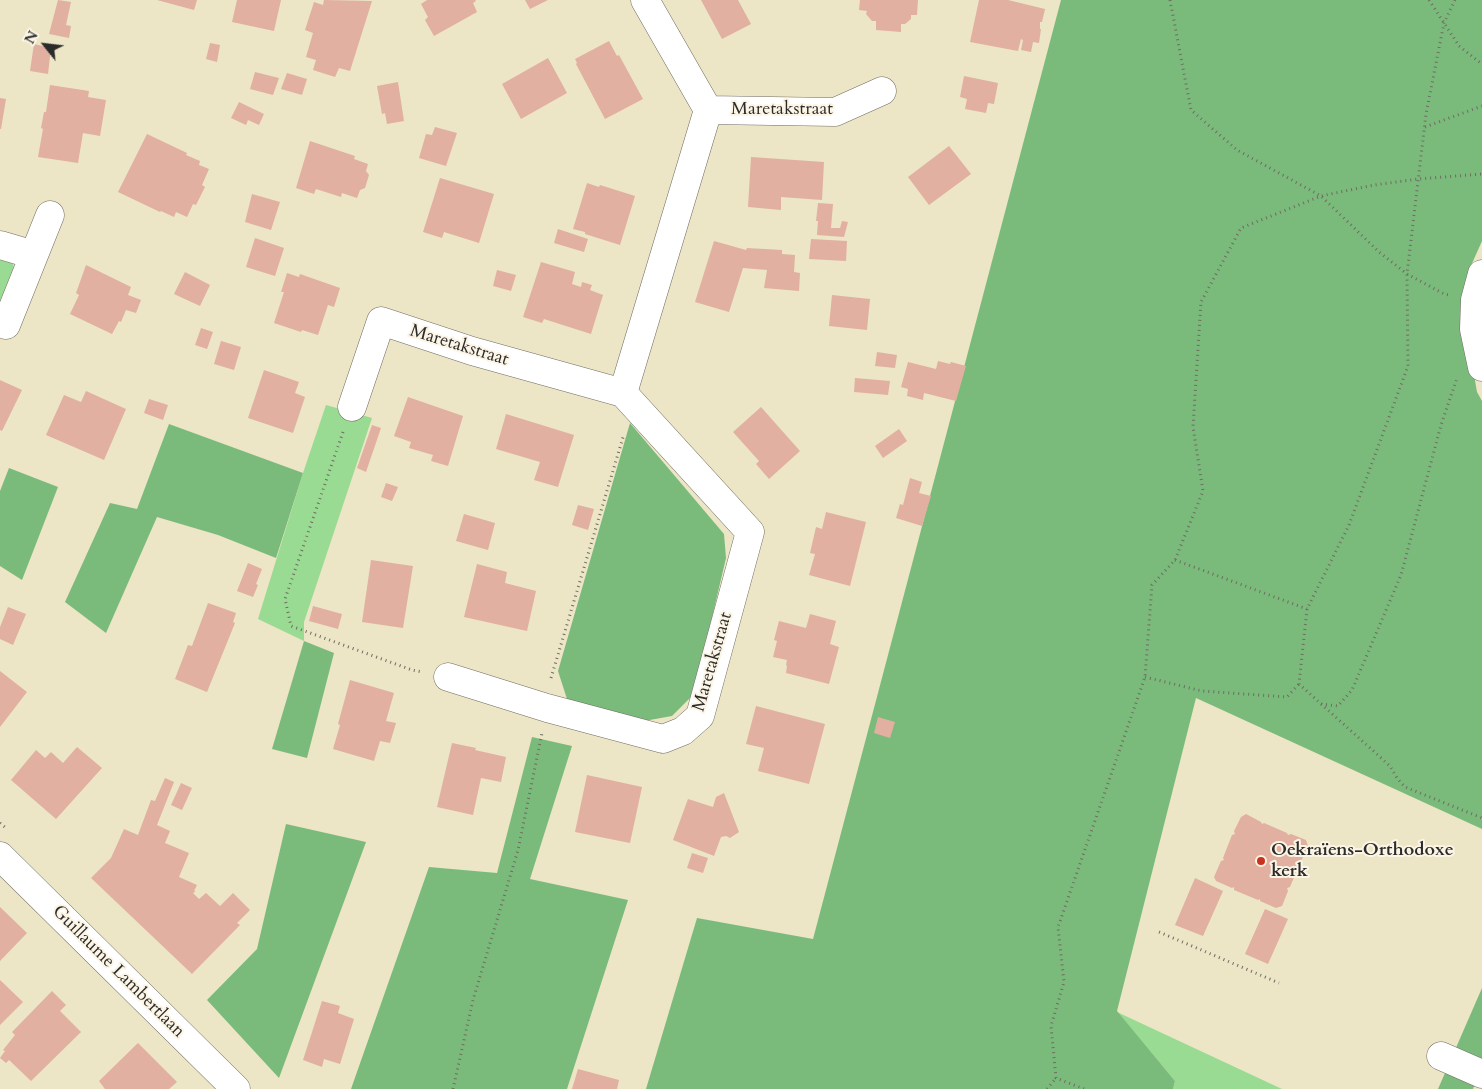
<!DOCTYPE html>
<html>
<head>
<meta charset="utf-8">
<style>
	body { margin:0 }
	#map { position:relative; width:1482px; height:1089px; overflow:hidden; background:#ece5c6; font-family:Cardo,serif }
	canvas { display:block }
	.north { position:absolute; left:20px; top:20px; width:50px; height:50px; -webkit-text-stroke:4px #fcf5e5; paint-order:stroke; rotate:299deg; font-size:14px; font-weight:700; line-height:20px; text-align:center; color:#2b2b2b }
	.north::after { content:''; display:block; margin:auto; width:18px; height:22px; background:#2b2b2b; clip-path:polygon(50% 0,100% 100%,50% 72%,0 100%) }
</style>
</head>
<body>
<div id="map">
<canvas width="1482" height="1089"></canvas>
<div class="north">N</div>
</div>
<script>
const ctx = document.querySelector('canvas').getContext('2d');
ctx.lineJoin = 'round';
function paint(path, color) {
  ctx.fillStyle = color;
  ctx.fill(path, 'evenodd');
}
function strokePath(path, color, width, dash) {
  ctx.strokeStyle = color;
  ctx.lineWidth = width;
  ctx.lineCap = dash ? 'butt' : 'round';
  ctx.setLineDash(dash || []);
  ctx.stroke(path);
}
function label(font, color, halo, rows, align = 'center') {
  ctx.font = font + ' Cardo,serif';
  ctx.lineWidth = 4;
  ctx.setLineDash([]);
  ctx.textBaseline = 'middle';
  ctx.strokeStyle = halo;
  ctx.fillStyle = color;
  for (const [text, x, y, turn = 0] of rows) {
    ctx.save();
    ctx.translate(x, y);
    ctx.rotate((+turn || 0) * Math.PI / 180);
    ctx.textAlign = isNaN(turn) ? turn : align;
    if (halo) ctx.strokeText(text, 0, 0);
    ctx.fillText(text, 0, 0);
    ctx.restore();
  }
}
paint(new Path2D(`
	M0 255 13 264 16 274 0 305Z
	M326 405 372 418 304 622V641L258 619 303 473Z
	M1117 1012 1282 1089H1173L1175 1081Z`), '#99db92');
paint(new Path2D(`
	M1061 0H1482V241L1470 268 1464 318 1477 392 1482 401V829L1196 698 1117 1011 1175 1081 1173 1089H646L697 918 813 939Z
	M630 423 724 534 726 558 694 694 672 716 644 721 567 699 558 671Z
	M169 424 303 473 276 558 218 535 157 517 106 633 65 602 110 503 137 509Z
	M9 468 58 487 22 580 0 566V491Z
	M304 641 334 653 307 758 272 749Z
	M532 737 572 746 530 879 628 900 567 1089H351L429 867 497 873Z
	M286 824 366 842 279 1078 207 1000 257 949Z
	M1482 988V1067L1473 1089H1438Z`), '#7abb7c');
paint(new Path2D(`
	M58 0 71 2 66 25 71 26 69 38 49 34Z
	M157 0H197L194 10Z
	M237 0H281L274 31 232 22Z
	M324 0 372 1 350 71 339 68 335 77 313 70 316 60 306 57 313 33 305 30 314 2 323 5Z
	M427 0H475L476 1 473 3 477 12 434 36 425 20 428 17 421 4Z
	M525 0H548L530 9Z
	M701 0H738L751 24 722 39Z
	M860 0H918L917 15H911V19L905 24H901V32L876 30V21H872L866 14 867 11 859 10Z
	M979 0H1008L1045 9 1042 22H1040V29H1041L1039 43 1033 42 1031 52 1021 50 1023 40 1021 39 1018 51 970 42Z
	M609 41 617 56 619 55 643 99 605 119 576 64 577 63 575 59Z
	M210 43 220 45 217 62 206 59Z
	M34 44 51 48 48 74 30 71Z
	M548 58 567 93 521 119 502 84Z
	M255 72 279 78 273 95 250 89Z
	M287 73 307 79 302 95 281 89Z
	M964 76 998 83 994 104 988 103 986 113 965 109 967 99 960 97Z
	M398 82 404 121 387 124 385 113 382 114 377 86Z
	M50 85 89 91 88 97 106 100 100 136 83 133 78 163 38 157 43 129 41 128 44 112H46Z
	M0 98 6 99 1 129H0Z
	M239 102 264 114 259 125 248 120 246 125 231 118Z
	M435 127 457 133 446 166 419 158 426 134 432 135Z
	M147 134 187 153 186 155 200 161 199 165 209 169 202 185 205 187 196 205 193 204 187 217 176 212 174 217 161 211 160 212 118 192Z
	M310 141 355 156 354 159 368 164 366 171 369 175 365 188 360 190 357 198 342 193 341 197 316 189 314 194 296 188Z
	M949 146 971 174 929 205 908 177Z
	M751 157 824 162 822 200 781 197V210L748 207Z
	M440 178 494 194 479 243 444 232 442 238 423 232Z
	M587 183 599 187 600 185 635 196 620 245 585 234V232L573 229Z
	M252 194 280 202 271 230 245 222Z
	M818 203 833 204 831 228H840L842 221 848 222 844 237 817 235 818 221H816Z
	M558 229 588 239 584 252 554 243Z
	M255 238 284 248 275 276 246 267Z
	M811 239 847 241 846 261 809 259Z
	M714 241 746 250 747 248 782 250V254L795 255 794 272 800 273 799 291 764 288 767 270 743 268 729 312 695 302Z
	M541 262 575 272 572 284 581 287 582 282 592 285 590 290 603 295 591 334 544 319 542 323 523 317Z
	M86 265 131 287 128 295 141 300 136 313 126 310 121 322 119 321 112 334 70 314 79 295 76 293Z
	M497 270 516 275 511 291 493 286Z
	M185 272 210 285 200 306 174 294Z
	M287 273 299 277 300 274 340 288 334 307 328 305 318 335 302 330 301 332 274 323 284 292H281Z
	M832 295 870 299 867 330 829 326Z
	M201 328 213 332 207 349 195 345Z
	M221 341 241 347 234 370 214 364Z
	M877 352 897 355 895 368 875 366Z
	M938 361 950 364 951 362 966 366 956 401 924 393 923 400 907 396 908 389 901 387 908 362 936 369Z
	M264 370 299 382 295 393 305 397 293 433 248 418Z
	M855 378 890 381 888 395 854 392Z
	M0 380 22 390 2 431 0 430Z
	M86 391 126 409 104 460 46 435 64 395 81 402Z
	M408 397 463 416 448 466 431 461 433 455 409 448 411 442 394 436Z
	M149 399 168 405 163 420 144 413Z
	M761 407 800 451 769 479 756 464 759 461 733 432Z
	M506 414 574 435 558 487 534 480 540 462 496 449Z
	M372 425 381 428 366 472 357 468Z
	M899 429 907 441 883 458 875 446Z
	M910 478 922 482 919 493 931 496 922 526 896 518 900 504 903 505Z
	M386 483 398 487 392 501 381 497Z
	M578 505 594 509 588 530 572 525Z
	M826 512 866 522 850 586 809 575 815 554 810 553 816 527 822 529Z
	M464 514 495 523 488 550 456 541Z
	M371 560 413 566 403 628 362 622Z
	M248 563 262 569 256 584 258 585 253 597 237 591Z
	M477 564 507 572 505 583 536 591 527 631 464 617Z
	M208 603 236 613 233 622 235 623 207 692 175 679 188 645 192 646Z
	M313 606 342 614 338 629 309 621Z
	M8 607 26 614 13 645 0 639V627Z
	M810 614 836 621 830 644 839 647 829 684 786 673 787 666 786 665 787 660 773 657 777 641 774 640 779 621 806 628Z
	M0 671 27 692 0 727Z
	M350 680 394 693 386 721 396 723 390 743 380 741 374 761 333 749 340 725 338 724Z
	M756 706 825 724 809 784 758 771 764 748 746 744Z
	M878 717 895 722 890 738 874 733Z
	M452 743 476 748 475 750 506 757 501 782 481 778 473 815 437 807Z
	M77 747 102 768 56 819 11 780 36 750 45 758 51 752 63 763Z
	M587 775 642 787 630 843 575 832Z
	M165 778 174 782 157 825 170 831 165 843 189 853 179 877 197 885 194 891H196L193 893 199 899 206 893 220 906 233 893 250 910 237 923 240 925 192 974 91 878 111 858 124 829 138 835 151 800 155 801Z
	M181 783 192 788 182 810 171 805Z
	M724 793 739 832 730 838 726 836 721 837 714 856 673 840 688 799 713 807 716 797Z
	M1246 814 1261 822 1262 824 1264 823 1287 833 1288 835 1291 834 1306 840 1308 846 1301 861 1298 862 1299 865 1290 887 1287 888 1288 891 1282 906 1276 908 1260 901V899L1258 900 1234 890V887L1232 888 1216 881 1214 877 1221 861 1224 860 1223 858 1232 835 1235 834 1234 831 1241 817Z
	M692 853 708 858 703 873 687 868Z
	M1195 878 1223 891 1203 936 1175 925Z
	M0 907 27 933 0 961Z
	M1265 909 1288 919 1268 964 1245 954Z
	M0 980 23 1002 0 1025Z
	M52 991 66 1005 60 1011 81 1032 31 1081 9 1060 6 1063 0 1058 5 1051 3 1050 15 1035 12 1032Z
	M322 1001 340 1006 338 1013 354 1019 340 1064 324 1059 322 1067 303 1060Z
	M138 1043 177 1082 169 1089H105L99 1081Z
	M578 1069 619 1080 617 1089H572Z`), '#e1b0a0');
const minor = new Path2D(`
	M708 110 835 112 882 91
	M0 245 34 255
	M1482 274 1475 300 1474 329 1482 367
	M0 322 6 325 50 215
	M352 407 381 321 472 351 623 393
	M448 677 547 708 663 739 683 731 700 716 750 532 623 393 708 110 645 0
	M0 856 236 1089
	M1441 1056 1482 1074`);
strokePath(minor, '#6f6c61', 29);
strokePath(new Path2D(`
	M1170 0 1191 110 1237 150 1321 196 1379 252 1407 274 1444 294 1450 295
	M1429 0 1459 46 1482 64
	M1455 0 1444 23 1426 114 1407 274 1408 366 1349 525 1307 609 1299 684 1390 766 1397 778 1405 787 1482 818
	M1425 127 1482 106
	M343 432 285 599 291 626 412 670 422 672
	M1175 560 1307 609
	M1145 677 1202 691 1287 697 1299 684
	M551 678 624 434
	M1321 704 1338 706 1352 690 1401 575 1441 425 1457 378
	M0 823 7 829
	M1159 932 1279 983
	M453 1089 473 1000 518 850 542 733
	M1047 1089 1056 1078
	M1084 1089 1056 1078 1051 1026 1064 982 1058 927 1145 677 1152 585 1175 560 1203 491 1193 427 1201 302 1241 228 1321 196 1374 185 1418 179 1482 174`), '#6f6c61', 3, [1, 4]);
strokePath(minor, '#fff', 28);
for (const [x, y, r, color] of [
	[1261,861,5,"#c8321e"]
]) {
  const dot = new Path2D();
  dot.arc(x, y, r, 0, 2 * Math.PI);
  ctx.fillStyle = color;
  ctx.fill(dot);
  strokePath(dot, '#fcf5e5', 2);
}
label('18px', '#2b2b2b', '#fcf5e5', [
	["Maretakstraat",782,110],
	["Maretakstraat",459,346,17],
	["Maretakstraat",713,662,-74],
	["Guillaume Lambertlaan",118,972,45]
]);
label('bold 18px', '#2b2b2b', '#fcf5e5', [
	["Oekraïens-Orthodoxe",1271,851],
	["kerk",1271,872]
], 'left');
</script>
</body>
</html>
